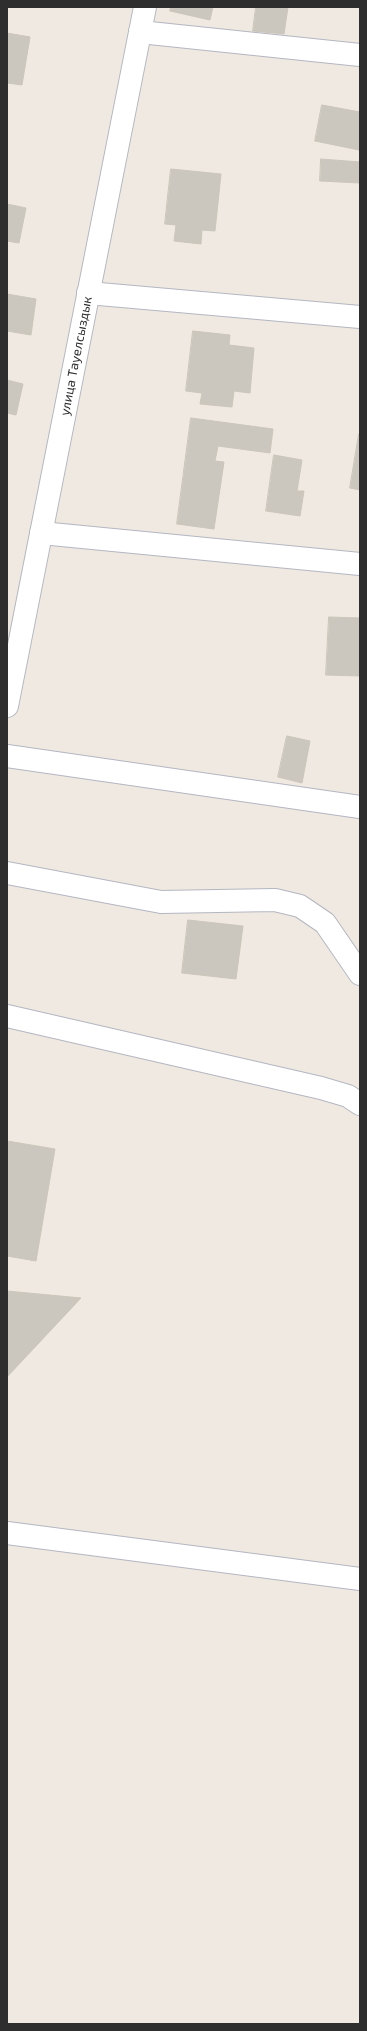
<!DOCTYPE html>
<html>
<head>
<meta charset="utf-8">
<style>
	body { margin:0 }
	#map { position:relative; width:367px; height:2031px; overflow:hidden; background:#efe9e1; font-family:"Exo 2",sans-serif }
	canvas { display:block }
	.frame { position:absolute; inset:0; border:8px solid #2e2e2e; pointer-events:none }
</style>
</head>
<body>
<div id="map">
<canvas width="367" height="2031"></canvas>
<div class="frame"></div>
</div>
<script>
const ctx = document.querySelector('canvas').getContext('2d');
ctx.lineJoin = 'round';
function paint(path, color) {
  ctx.fillStyle = color;
  ctx.fill(path, 'evenodd');
}
function strokePath(path, color, width, dash) {
  ctx.strokeStyle = color;
  ctx.lineWidth = width;
  ctx.lineCap = dash ? 'butt' : 'round';
  ctx.setLineDash(dash || []);
  ctx.stroke(path);
}
function label(font, color, halo, rows, align = 'center') {
  ctx.font = font + ' "Exo 2",sans-serif';
  ctx.lineWidth = 3.5;
  ctx.setLineDash([]);
  ctx.textBaseline = 'middle';
  ctx.strokeStyle = halo;
  ctx.fillStyle = color;
  for (const [text, x, y, turn = 0] of rows) {
    ctx.save();
    ctx.translate(x, y);
    ctx.rotate((+turn || 0) * Math.PI / 180);
    ctx.textAlign = isNaN(turn) ? turn : align;
    if (halo) ctx.strokeText(text, 0, 0);
    ctx.fillText(text, 0, 0);
    ctx.restore();
  }
}
const building = new Path2D(`
	M171 7H213L210 20 170 11Z
	M256 7H288L284 34 253 31Z
	M7 33 30 37 22 85 7 83Z
	M322 105 360 112 359 150 315 141Z
	M321 159 360 162V183L320 181Z
	M171 169 221 174 215 231 202 230 201 244 174 241 176 225 165 224Z
	M7 204 26 208 19 243 7 241Z
	M7 294 36 299 31 335 7 331Z
	M193 331 230 335 229 345 254 348 250 393 234 391 232 407 200 404 202 393 186 391Z
	M7 380 23 384 16 415 7 413Z
	M191 418 273 429 270 453 218 446 215 461 224 462 214 529 177 524Z
	M359 434H360V490L350 488Z
	M274 455 302 460 297 491H304L300 516 266 511Z
	M329 617 360 618V676L326 675Z
	M287 736 310 741 302 783 278 777Z
	M188 920 243 926 236 979 182 973Z
	M7 1141 55 1149 36 1261 7 1256Z
	M7 1291 81 1298 7 1377Z`);
paint(building, '#cbc7bf');
strokePath(building, '#cbc5ba', 1);
const minor = new Path2D(`
	M140 32 360 55
	M88 293 360 317
	M41 533 360 564
	M7 756 360 807
	M7 873 161 902 275 900 300 906 325 923 360 974
	M7 1016 321 1088 348 1096 360 1104
	M7 1533 360 1579`);
const tertiary = new Path2D(`
	M7 706 145 7`);
strokePath(minor, '#b4b7c1', 24);
strokePath(tertiary, '#b4b7c1', 24);
strokePath(minor, '#fff', 22);
strokePath(tertiary, '#fff', 22);
label('13px', '#2e2e2e', '#fff', [
	["улица Тауелсыздык",76,356,-79]
]);
</script>
</body>
</html>
